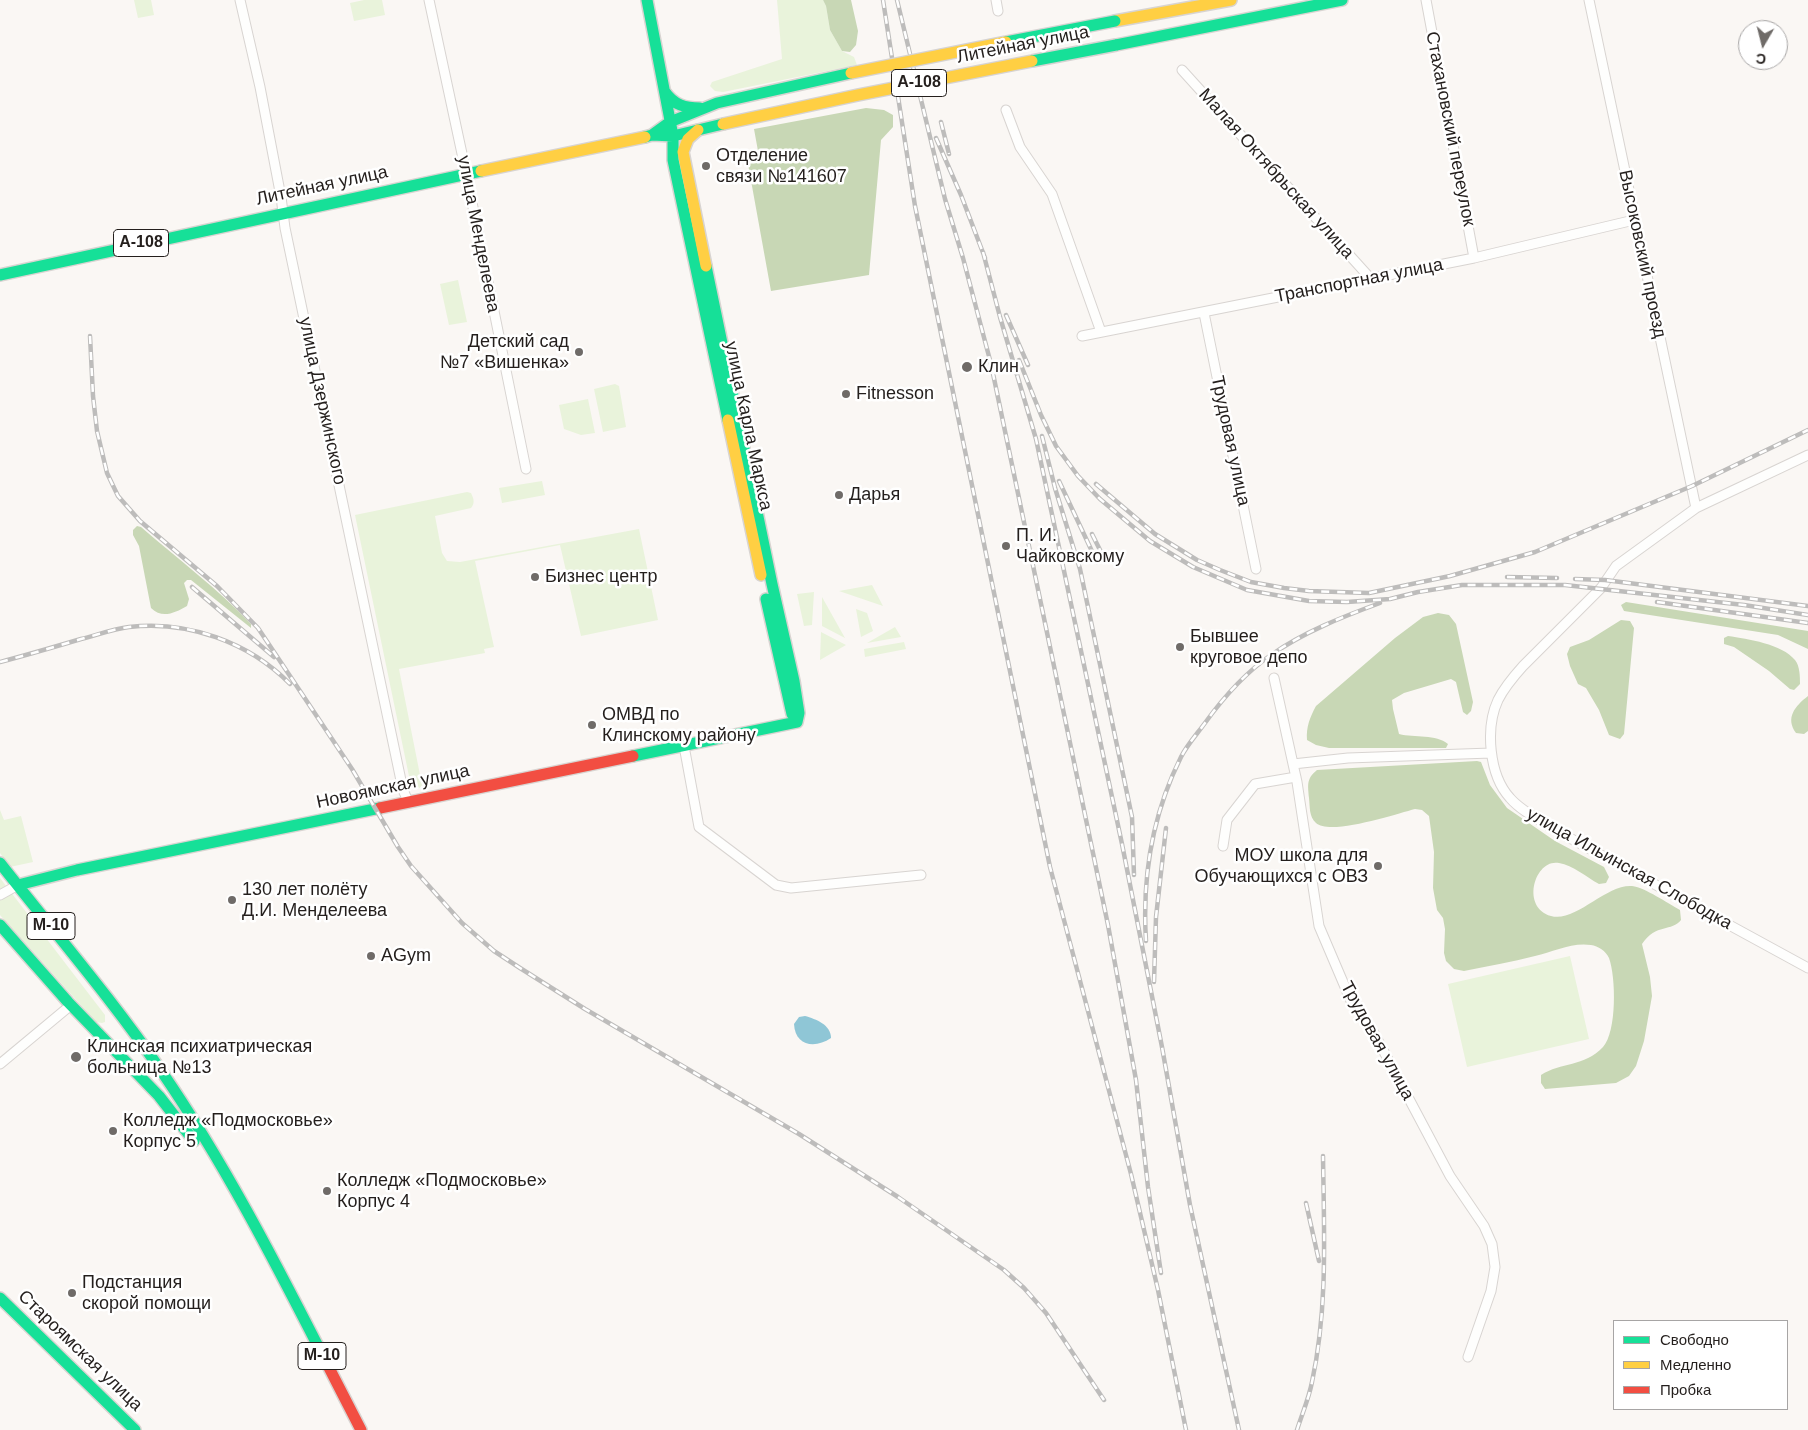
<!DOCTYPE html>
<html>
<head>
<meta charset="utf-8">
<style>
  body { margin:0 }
  #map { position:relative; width:1808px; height:1430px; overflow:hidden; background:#faf7f4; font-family:Arial,sans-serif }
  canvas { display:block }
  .legend { position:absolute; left:1613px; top:1320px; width:175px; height:90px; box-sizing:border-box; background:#fff; border:1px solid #a7a5a5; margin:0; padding:6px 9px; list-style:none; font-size:15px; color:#241f1d }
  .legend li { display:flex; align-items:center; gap:10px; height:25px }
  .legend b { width:25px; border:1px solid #a7a5a5 }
  .north { position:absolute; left:1738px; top:20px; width:50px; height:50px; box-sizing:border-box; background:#fff; border:1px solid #a7a5a5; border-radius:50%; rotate:188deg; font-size:14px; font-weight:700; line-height:20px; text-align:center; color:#241f1d }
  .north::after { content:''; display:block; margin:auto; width:18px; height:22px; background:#6f6b68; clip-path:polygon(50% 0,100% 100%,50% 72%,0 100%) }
</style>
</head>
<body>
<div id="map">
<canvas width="1808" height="1430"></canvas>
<ul class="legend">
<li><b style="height:6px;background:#16e098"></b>Свободно</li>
<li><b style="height:6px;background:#ffcf43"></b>Медленно</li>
<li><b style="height:6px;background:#f24e42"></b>Пробка</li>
</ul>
<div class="north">С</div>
</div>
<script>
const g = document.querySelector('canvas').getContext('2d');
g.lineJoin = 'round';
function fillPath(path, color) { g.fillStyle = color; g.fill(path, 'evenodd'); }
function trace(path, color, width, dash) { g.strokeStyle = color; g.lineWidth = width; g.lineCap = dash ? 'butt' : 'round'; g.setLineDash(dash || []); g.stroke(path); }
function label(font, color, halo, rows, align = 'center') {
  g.font = font + ' Arial,sans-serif'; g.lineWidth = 5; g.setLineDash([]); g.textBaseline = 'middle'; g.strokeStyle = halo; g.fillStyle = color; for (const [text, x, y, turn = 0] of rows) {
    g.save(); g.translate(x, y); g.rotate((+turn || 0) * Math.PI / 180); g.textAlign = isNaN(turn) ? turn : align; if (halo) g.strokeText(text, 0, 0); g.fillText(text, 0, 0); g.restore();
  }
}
const green = new Path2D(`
  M134 0H151L154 15 138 18Z
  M364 0H382L385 15 354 21 350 3Z
  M777 0H823L826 6 830 30 842 51 854 57 857 65 723 92 715 91 710 86 712 82 782 59Z
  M458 280 467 322 449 325 440 284Z
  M615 384 619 386 626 427 603 432 594 389Z
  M588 399 595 433 581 435 564 429 559 405Z
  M542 481 545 495 502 503 499 488Z
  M467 492 471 493C474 499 475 503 471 508L435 516 442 553 447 561 460 562 639 529 658 620 581 636 560 545 475 561 494 647 484 649 485 653 399 669 422 785 420 788 414 786 410 781 355 515Z
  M872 585 883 606 839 591Z
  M814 592 812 625 804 626 797 594Z
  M822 597 845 638 822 626Z
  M856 609 867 613 873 631 861 637Z
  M895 627 901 637 867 643Z
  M821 632 846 645 820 660Z
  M904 642 906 649 865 657 864 649Z
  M0 810 4 820 21 816 33 862 10 867 0 853Z
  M0 878 105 1015V1022L102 1023 96 1022 0 915Z
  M1570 956 1589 1039 1467 1067 1448 984Z`);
const forest = new Path2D(`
  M823 0H851L858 31 856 45 850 52 842 51 830 30 826 6Z
  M866 108 884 110 893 115V127L881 140 869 275 771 291 748 164 760 162 754 129Z
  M137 526 141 527C178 559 218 589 251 624V628L191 580H187L184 583 189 599 187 606C175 613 162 619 151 608L139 546 133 535V530Z
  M1626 602 1808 631V649L1778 635 1624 611 1621 605Z
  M1438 613 1449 615 1456 624 1473 702 1471 711 1467 715 1463 712 1456 682 1451 679 1404 693 1392 700 1393 709 1399 734C1415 738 1436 734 1448 744L1446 748H1329L1316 745 1307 740C1306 727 1310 717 1316 706L1395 638 1423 617Z
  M1621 620 1630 621 1634 628 1624 734 1620 739 1609 735 1599 710 1586 688 1578 684 1570 666 1567 654 1570 647 1589 640Z
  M1728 636C1748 639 1782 644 1795 660 1800 666 1800 677 1800 684L1794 690 1790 689 1769 671 1734 647 1724 644V638Z
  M1808 696V731L1804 734 1796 733C1785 718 1795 706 1808 696Z
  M1477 761 1481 762 1490 785 1507 808 1555 841 1604 867 1609 877 1606 883 1599 884C1586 877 1573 865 1559 863 1535 858 1520 907 1551 916 1575 923 1606 884 1632 886 1646 888 1667 903 1680 910L1681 920C1672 932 1656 923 1642 944L1650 977 1652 996 1644 1041 1636 1066 1629 1076 1616 1083 1545 1089 1541 1083V1075C1561 1062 1584 1067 1603 1047 1617 1032 1616 977 1609 958 1606 951 1598 946 1591 945 1572 942 1553 952 1535 956 1512 962 1487 966 1464 971L1454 969 1446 961 1444 953 1445 929 1443 918 1437 910 1433 888 1434 852 1429 816 1422 810 1415 809C1396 814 1330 836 1316 823 1309 817 1310 807 1309 798 1308 785 1306 779 1317 770Z`);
const water = new Path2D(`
  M805 1016C816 1019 831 1025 831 1038 815 1049 795 1046 794 1024L799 1017Z`);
const street = new Path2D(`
  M240 0 260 87 281 197 285 228 403 790 408 801
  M429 0 464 163 526 469
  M996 0 998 11
  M1426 0 1474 258
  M1589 0 1696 508
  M1182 70 1371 279
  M1006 110 1020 147 1052 194 1101 332
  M1204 313 1256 569
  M1082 336 1474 258 1634 220
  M1808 455 1696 508 1616 566 1601 588 1523 666C1514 676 1504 688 1498 700 1485 728 1489 775 1510 798 1522 812 1542 821 1557 831L1808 968
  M1274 678 1297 782 1319 926 1351 1001 1374 1033 1450 1176 1484 1226 1492 1244 1495 1267 1491 1291 1468 1357
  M684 746 699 827 776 885 791 888 921 875
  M1293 764 1348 758 1491 753
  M1223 846 1227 820 1255 784 1296 777
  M0 895 18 885
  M0 1064 71 1005`);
const fast = new Path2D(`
  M647 0 673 136V160L728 420
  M1116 45 1342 0
  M665 92C674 105 685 108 700 108
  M652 135 670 122 717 103 851 73
  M645 137 652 135 673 136 723 124
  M0 275 481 171
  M766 599 792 714
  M633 756 797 722 799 713 794 681 772 584 706 266
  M0 863C54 932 112 999 162 1072 223 1161 273 1258 322 1354
  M18 885 77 870 380 808
  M0 925 68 1002 159 1096 194 1141
  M0 1298 135 1430`);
const slow = new Path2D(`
  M1115 21 1231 0
  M698 130 688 139 683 152 706 266
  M481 171 645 137
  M728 420 761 575`);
const jam = new Path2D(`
  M380 808 633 756
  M322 1354 361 1430`);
const rail = new Path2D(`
  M883 0 915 206 1050 867 1131 1174 1158 1290 1186 1430
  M897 0 945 199 963 258 991 364 1108 925 1136 1080 1148 1187 1161 1273
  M941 122 949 154
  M936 138 961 195 985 258
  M983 252 1000 317 1036 439 1122 844 1162 1047 1190 1205 1239 1430
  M1006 315 1028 365
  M90 336 93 396 97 431 107 473 118 496 140 521 217 586 258 628 352 769 398 847 411 866 462 923 494 951 520 968 585 1009 799 1134 898 1197 1004 1270 1024 1288 1046 1313 1104 1400
  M1019 360 1041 415 1056 446 1078 476 1100 499 1150 541 1193 567 1247 590 1309 601 1347 602 1390 599 1418 592 1462 585H1565L1744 605 1808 615
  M1042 436 1055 488 1080 569 1132 817 1134 875
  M1059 481 1097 562
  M1096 484 1155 534 1197 560 1220 570 1251 582 1284 588 1309 591 1369 593 1450 576 1535 552 1692 486 1808 430
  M1092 534 1104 558
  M1507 577 1557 578
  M1575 579 1605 580 1808 606
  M192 587 274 657
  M1657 602 1808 623
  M0 662C27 655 54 647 81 639 97 635 113 629 129 627 187 620 249 642 290 684
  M1146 941C1142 877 1152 815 1181 757 1187 745 1197 734 1205 723 1223 698 1245 673 1271 655 1304 632 1342 617 1380 603
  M1154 982 1156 917 1166 828
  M1306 1203 1319 1261
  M1297 1430C1302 1414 1309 1398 1312 1382 1328 1308 1324 1232 1323 1156`);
const fastBridge = new Path2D(`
  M1006 42 1115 21
  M1032 61 1116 45`);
const slowBridge = new Path2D(`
  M851 73 1006 42
  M723 124 858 95 1032 61`);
const markers = [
  [706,166,5,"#6f6b68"],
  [579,352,5,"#6f6b68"],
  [967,367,6,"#6f6b68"],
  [846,394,5,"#6f6b68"],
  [839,495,5,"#6f6b68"],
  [1006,546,5,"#6f6b68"],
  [535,577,5,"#6f6b68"],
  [1180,647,5,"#6f6b68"],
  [592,725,5,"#6f6b68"],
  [1378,866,5,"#6f6b68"],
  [232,900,5,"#6f6b68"],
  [371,956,5,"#6f6b68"],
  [76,1057,6,"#6f6b68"],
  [113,1131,5,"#6f6b68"],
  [327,1191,5,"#6f6b68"],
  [72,1293,5,"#6f6b68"]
];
const shields = [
  [919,83,55],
  [141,243,55],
  [51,926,48],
  [322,1356,48]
];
const shieldNames = [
  ["А-108",919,83],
  ["А-108",141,243],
  ["М-10",51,926],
  ["М-10",322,1356]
];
const streetNames = [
  ["Литейная улица",1023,45,-11],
  ["Стахановский переулок",1450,129,79],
  ["Малая Октябрьская улица",1276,174,48],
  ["Литейная улица",322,186,-12],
  ["улица Менделеева",478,234,79],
  ["Высоковский проезд",1642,254,78],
  ["Транспортная улица",1359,281,-11],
  ["улица Дзержинского",322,401,78],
  ["улица Карла Маркса",748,426,78],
  ["Трудовая улица",1230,441,78],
  ["Новоямская улица",393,787,-12],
  ["улица Ильинская Слободка",1629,869,29],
  ["Трудовая улица",1377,1041,61],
  ["Староямская улица",80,1351,44]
];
const poiNames = [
  ["Отделение",716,156],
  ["связи №141607",716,177],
  ["Детский сад",569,342,"right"],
  ["№7 «Вишенка»",569,363,"right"],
  ["Клин",978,367],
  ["Fitnesson",856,394],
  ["Дарья",849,495],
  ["П. И.",1016,536],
  ["Чайковскому",1016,557],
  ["Бизнес центр",545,577],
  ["Бывшее",1190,637],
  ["круговое депо",1190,658],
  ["ОМВД по",602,715],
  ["Клинскому району",602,736],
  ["МОУ школа для",1368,856,"right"],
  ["Обучающихся с ОВЗ",1368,877,"right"],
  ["130 лет полёту",242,890],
  ["Д.И. Менделеева",242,911],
  ["AGym",381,956],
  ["Клинская психиатрическая",87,1047],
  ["больница №13",87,1068],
  ["Колледж «Подмосковье»",123,1121],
  ["Корпус 5",123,1142],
  ["Колледж «Подмосковье»",337,1181],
  ["Корпус 4",337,1202],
  ["Подстанция",82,1283],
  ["скорой помощи",82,1304]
];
fillPath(green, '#e9f3db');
fillPath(forest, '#c8d7b5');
fillPath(water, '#8fc6d6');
trace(street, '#d8d4d1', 11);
trace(fast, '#d8d4d1', 14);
trace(slow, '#d8d4d1', 14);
trace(jam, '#d8d4d1', 14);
trace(street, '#fefefd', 9);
trace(fast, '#16e098', 11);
trace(slow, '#ffcf43', 11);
trace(jam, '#f24e42', 11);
trace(rail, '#bdbcbb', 4.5);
trace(rail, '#fff', 2.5, [8]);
trace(fastBridge, '#d6d3d2', 14, []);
trace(slowBridge, '#d6d3d2', 14, []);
trace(fastBridge, '#16e098', 11);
trace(slowBridge, '#ffcf43', 11);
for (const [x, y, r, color] of markers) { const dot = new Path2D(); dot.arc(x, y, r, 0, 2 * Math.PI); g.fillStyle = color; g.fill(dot); trace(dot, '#fff', 2); }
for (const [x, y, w] of shields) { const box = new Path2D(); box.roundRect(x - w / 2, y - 13.5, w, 27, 4); g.fillStyle = '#fff'; g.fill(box); trace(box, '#241f1d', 1); }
label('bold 16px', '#241f1d', null, shieldNames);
label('18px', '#241f1d', '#fff', streetNames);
label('18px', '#241f1d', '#fff', poiNames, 'left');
</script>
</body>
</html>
